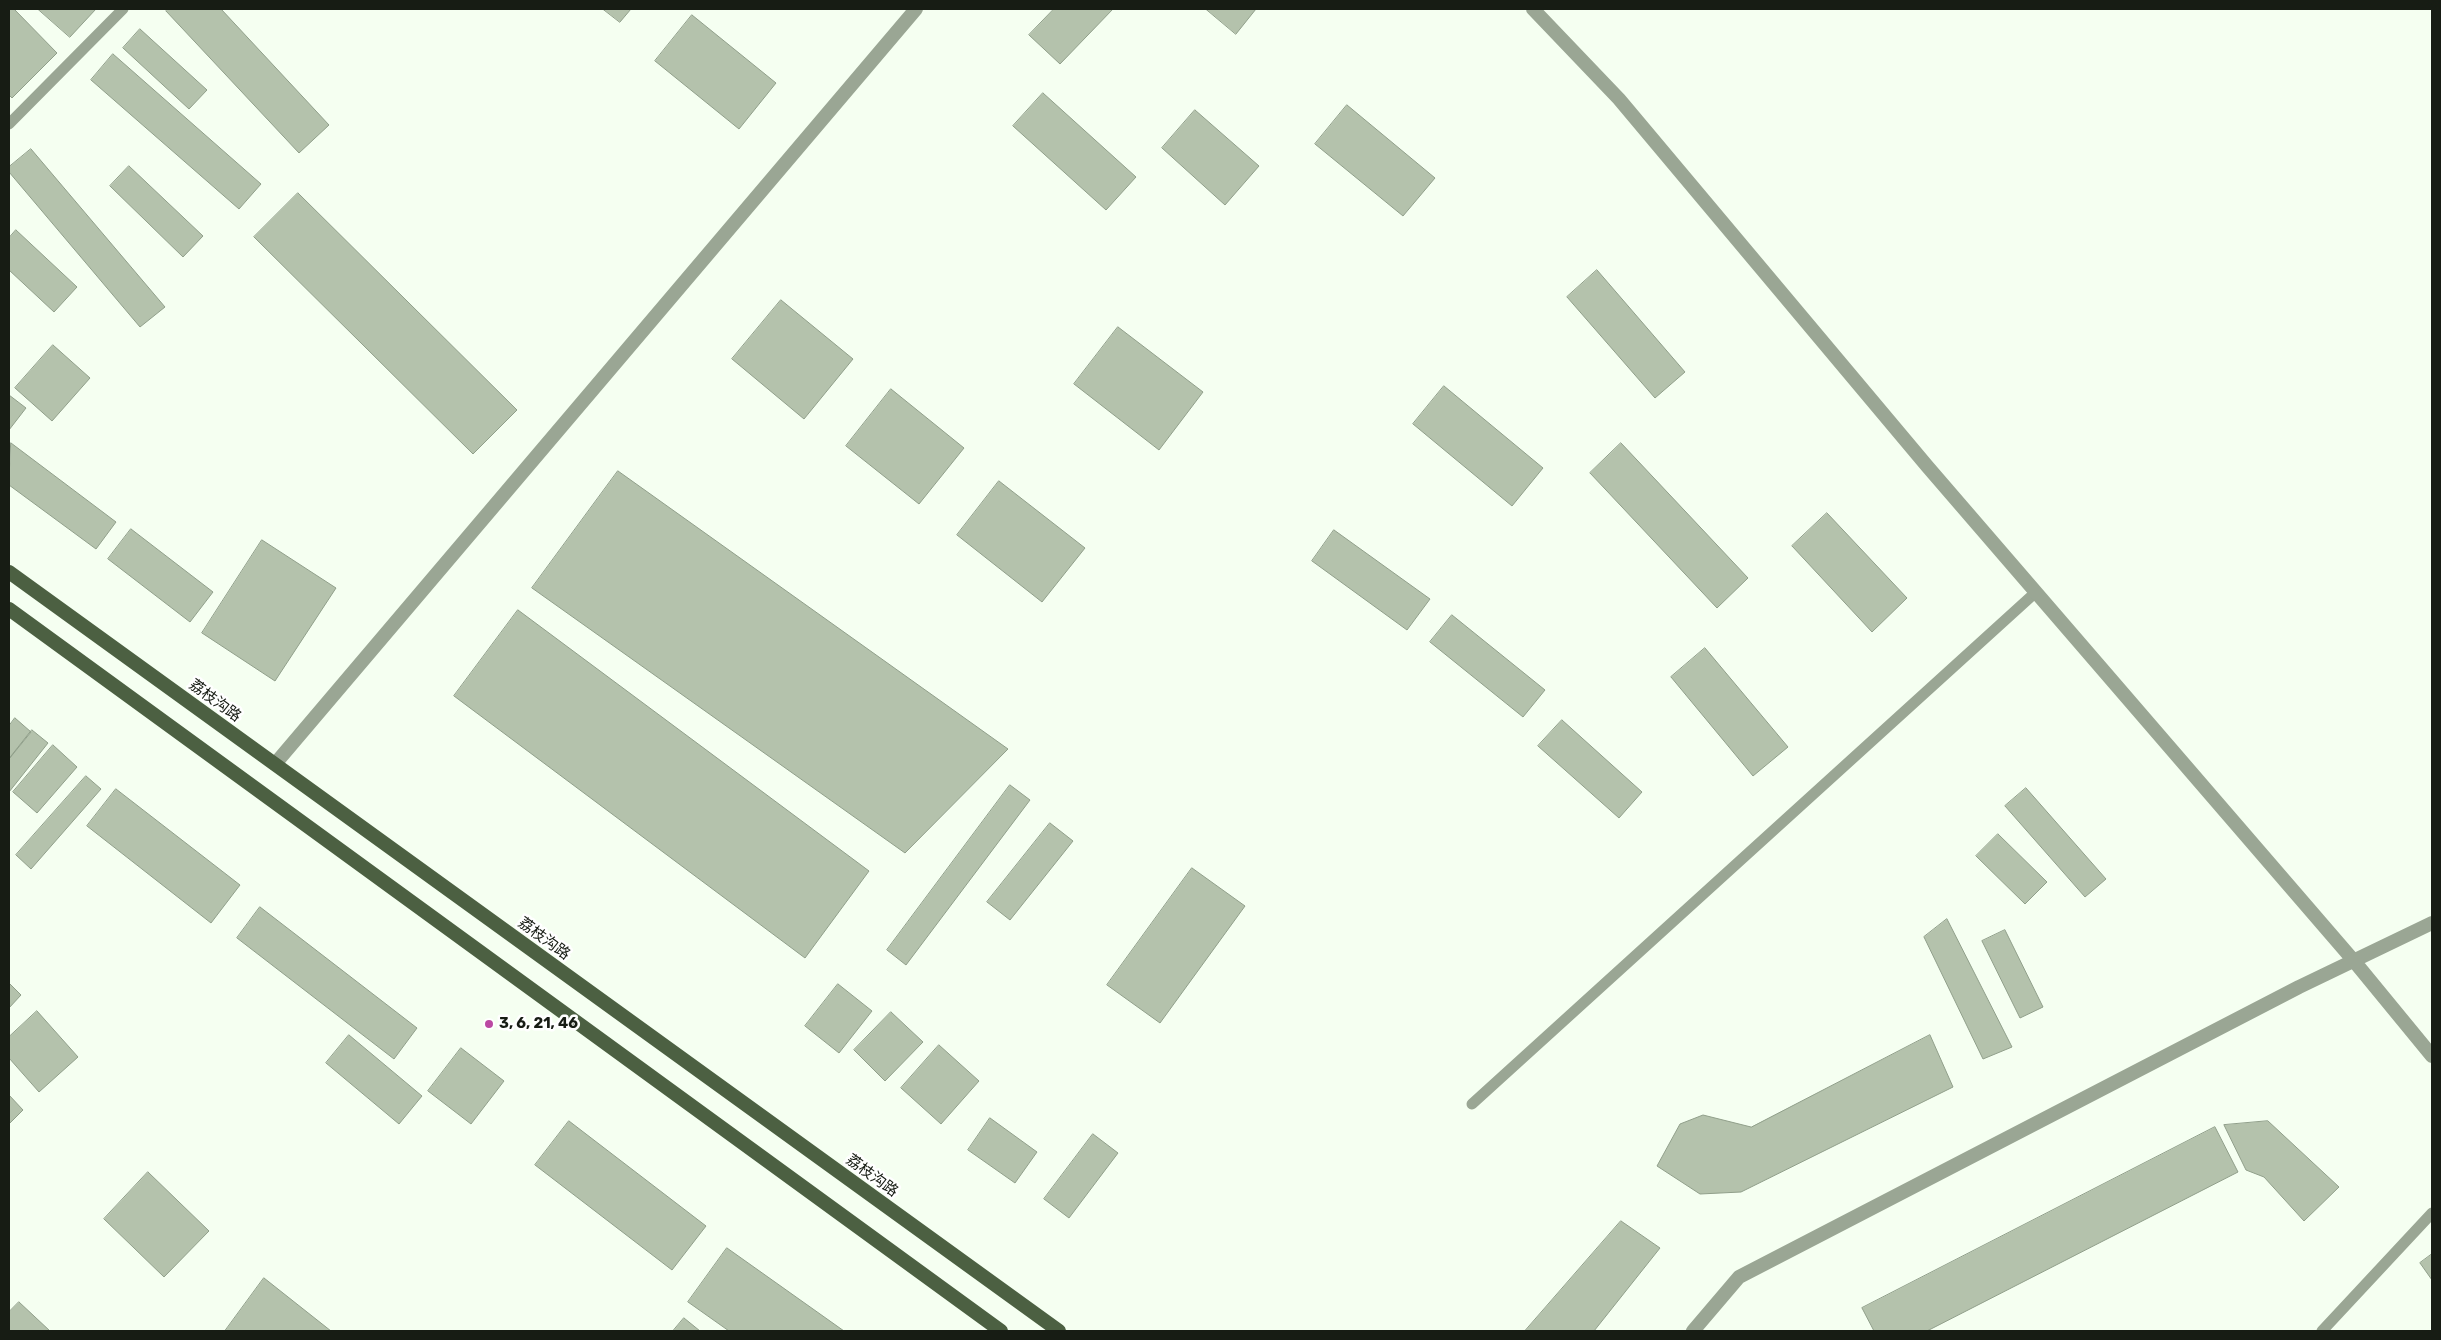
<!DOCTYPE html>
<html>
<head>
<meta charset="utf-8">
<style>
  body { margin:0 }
  #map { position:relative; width:2441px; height:1340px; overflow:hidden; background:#f5fff1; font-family:Rubik,sans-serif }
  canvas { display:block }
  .frame { position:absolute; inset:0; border:10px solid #171c14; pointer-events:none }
</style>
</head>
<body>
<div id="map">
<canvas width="2441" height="1340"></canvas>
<div class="frame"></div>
</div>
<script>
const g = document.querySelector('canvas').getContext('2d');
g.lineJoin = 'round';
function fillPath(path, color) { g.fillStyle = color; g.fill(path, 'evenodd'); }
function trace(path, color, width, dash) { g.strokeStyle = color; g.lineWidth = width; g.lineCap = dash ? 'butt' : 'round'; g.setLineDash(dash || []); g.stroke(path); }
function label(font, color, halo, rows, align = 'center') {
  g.font = font + ' Rubik,"Noto Sans SC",sans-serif'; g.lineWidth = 5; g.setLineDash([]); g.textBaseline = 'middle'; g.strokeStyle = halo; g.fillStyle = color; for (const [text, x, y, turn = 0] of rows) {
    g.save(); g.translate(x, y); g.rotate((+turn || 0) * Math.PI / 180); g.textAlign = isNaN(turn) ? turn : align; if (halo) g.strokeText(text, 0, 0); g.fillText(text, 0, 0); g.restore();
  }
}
const building = new Path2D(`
  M9 9H14L57 53 12 98 9 95Z
  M38 9H96L70 37Z
  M168 9H221L329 125 299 153 166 11Z
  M603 9H631L620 22Z
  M1054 9H1113L1060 64 1029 35Z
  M1206 9H1256L1236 34Z
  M692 15 776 83 739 129 655 61Z
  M140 29 207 90 189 109 123 48Z
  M113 54 261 184 239 209 91 80Z
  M1043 93 1136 177 1106 210 1013 126Z
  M1347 105 1435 178 1403 216 1315 144Z
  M1195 110 1259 166 1225 205 1162 148Z
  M31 149 165 307 140 327 9 172V167Z
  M129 166 203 236 183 257 110 186Z
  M298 193 517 410 473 454 254 237Z
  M16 230 77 287 54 312 9 270V238Z
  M1597 270 1685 372 1655 398 1567 297Z
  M781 300 853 359 804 419 732 359Z
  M1118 327 1203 392 1159 450 1074 384Z
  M53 345 90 378 52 421 15 388Z
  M1444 386 1543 468 1512 506 1413 424Z
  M891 389 964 448 919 504 846 446Z
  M9 395 26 408 9 430Z
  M11 443 116 522 96 549 9 485Z
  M1621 443 1748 578 1717 608 1590 473Z
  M618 471 1008 749 905 853 532 588Z
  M999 481 1085 548 1042 602 957 535Z
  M1827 513 1907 598 1872 632 1792 546Z
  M131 529 213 592 190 622 108 559Z
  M1334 530 1430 599 1407 630 1312 561Z
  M262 540 336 588 275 681 202 633Z
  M518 610 869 871 805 958 454 696Z
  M1452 615 1545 690 1523 717 1430 642Z
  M1705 648 1788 747 1753 776 1671 677Z
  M15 718 31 732 9 759V726Z
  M1562 720 1642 792 1619 818 1538 746Z
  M32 730 48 743 9 792V759Z
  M53 745 77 767 37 813 13 792Z
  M86 776 101 789 31 869 16 855Z
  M1010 785 1030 800 906 965 887 950Z
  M2026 788 2106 879 2085 897 2005 806Z
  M116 789 240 885 211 923 87 826Z
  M1050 823 1073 841 1010 920 987 902Z
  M1998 834 2047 882 2025 904 1976 856Z
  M1192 868 1245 906 1160 1023 1107 985Z
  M260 907 417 1028 394 1059 237 938Z
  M1947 919 2012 1047 1983 1059 1924 937Z
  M2005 930 2043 1007 2020 1018 1982 941Z
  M9 983 21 995 9 1008Z
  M838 984 872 1011 839 1053 805 1026Z
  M37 1011 78 1057 39 1092 9 1058V1037Z
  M891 1012 923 1042 885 1081 854 1050Z
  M349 1035 422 1096 399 1124 326 1063Z
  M1930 1035 1953 1087 1741 1192 1700 1194 1657 1166 1680 1124 1703 1115 1751 1127Z
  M939 1045 979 1081 941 1124 901 1088Z
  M461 1048 504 1081 471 1124 428 1091Z
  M9 1095 23 1110 9 1124Z
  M990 1118 1037 1152 1015 1183 968 1150Z
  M569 1121 706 1226 672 1270 535 1165Z
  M2268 1121 2339 1187 2304 1221 2264 1177 2246 1170 2224 1125Z
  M2215 1127 2238 1172 1927 1331H1874L1862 1308Z
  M1093 1134 1118 1153 1069 1218 1044 1199Z
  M148 1172 209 1231 164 1277 104 1219Z
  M1621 1221 1660 1248 1594 1331H1525Z
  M727 1248 844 1331H729L688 1302Z
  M2432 1254V1280L2420 1263Z
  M264 1278 331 1331H225Z
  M19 1302 50 1331H9V1312Z
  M684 1318 700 1331H673Z`);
const service = new Path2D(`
  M9 124 123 9
  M1472 1104 2036 592
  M2322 1331 2432 1213`);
const tertiary = new Path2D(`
  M1533 9 1619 99 1927 466 2354 961 2432 1056
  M275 764 916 9
  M1693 1331 1739 1277 2299 987 2432 923`);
const primary = new Path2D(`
  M9 572 1059 1331
  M9 609 1001 1331`);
const markers = [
  [489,1024,5,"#bb49a3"]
];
const streetNames = [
  ["荔枝沟路",215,701,36],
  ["荔枝沟路",544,939,36],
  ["荔枝沟路",872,1176,36]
];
const poiNames = [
  ["3, 6, 21, 46",499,1024]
];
fillPath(building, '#b4c2ac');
trace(building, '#909f8a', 1);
trace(service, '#9aa694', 11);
trace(tertiary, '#9aa694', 14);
trace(primary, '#4c6042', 14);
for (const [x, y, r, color] of markers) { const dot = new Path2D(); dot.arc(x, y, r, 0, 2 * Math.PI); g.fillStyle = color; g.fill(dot); trace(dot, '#fff', 2); }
label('15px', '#171c14', '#fff', streetNames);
label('bold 15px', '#171c14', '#fff', poiNames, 'left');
</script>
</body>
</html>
